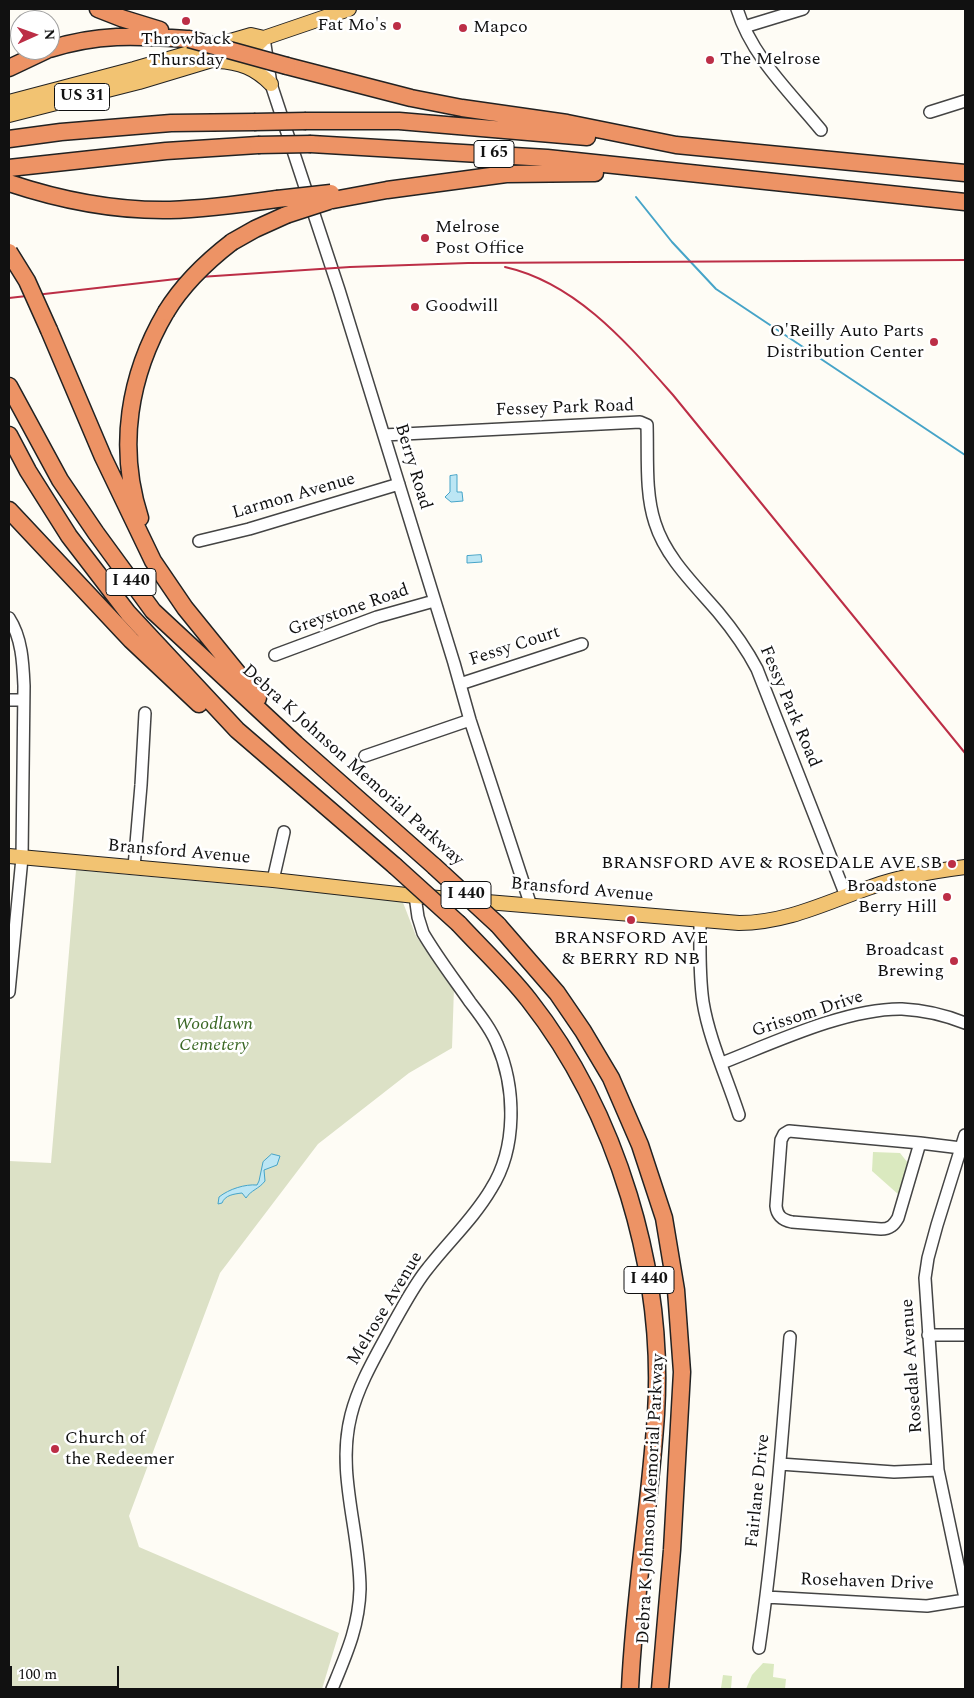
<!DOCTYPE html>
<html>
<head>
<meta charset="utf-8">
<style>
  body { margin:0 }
  #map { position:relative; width:974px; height:1698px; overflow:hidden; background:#fefcf5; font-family:Spectral,serif }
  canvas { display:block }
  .frame { position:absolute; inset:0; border:10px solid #111; pointer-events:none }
  .north { position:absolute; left:10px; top:10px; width:50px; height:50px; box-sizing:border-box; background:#fff; border:1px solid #a0a0a0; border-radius:50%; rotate:88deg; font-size:14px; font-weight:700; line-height:20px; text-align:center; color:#111 }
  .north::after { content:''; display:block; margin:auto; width:18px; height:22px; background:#bc2e46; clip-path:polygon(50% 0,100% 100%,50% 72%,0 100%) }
  .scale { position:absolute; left:10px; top:1666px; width:109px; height:22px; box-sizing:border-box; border:2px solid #111; border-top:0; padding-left:6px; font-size:15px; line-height:18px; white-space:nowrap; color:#111; -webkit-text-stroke:4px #fff; paint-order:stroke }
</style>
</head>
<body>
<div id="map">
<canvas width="974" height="1698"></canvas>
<div class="frame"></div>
<div class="north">N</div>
<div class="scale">100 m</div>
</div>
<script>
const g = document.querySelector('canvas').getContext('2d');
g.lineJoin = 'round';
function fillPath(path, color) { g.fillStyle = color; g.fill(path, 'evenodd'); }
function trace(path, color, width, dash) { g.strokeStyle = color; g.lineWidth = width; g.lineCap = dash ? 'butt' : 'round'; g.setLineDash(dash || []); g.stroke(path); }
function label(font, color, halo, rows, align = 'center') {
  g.font = font + ' Spectral,serif'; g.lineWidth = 5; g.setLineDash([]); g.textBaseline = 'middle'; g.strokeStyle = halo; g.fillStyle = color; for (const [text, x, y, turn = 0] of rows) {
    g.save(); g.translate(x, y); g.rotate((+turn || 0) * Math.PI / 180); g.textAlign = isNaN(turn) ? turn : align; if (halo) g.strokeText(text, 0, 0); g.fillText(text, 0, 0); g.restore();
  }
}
const green = new Path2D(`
  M873 1152 900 1153 908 1163 899 1195 872 1171Z
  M763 1663 774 1664 773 1677 786 1679 785 1689H746L752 1675Z
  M723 1675 732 1676 731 1689 721 1688Z`);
const cemetery = new Path2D(`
  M76 870 402 900 416 936 454 987 452 1048 409 1073 318 1144 220 1273 129 1516 139 1547 339 1633 322 1689H9V1161L51 1163Z`);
const water = new Path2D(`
  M457 475V492H462L463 501 451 502 445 497 450 492V476Z
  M481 555 482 562 467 563V556Z
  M272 1154 280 1156 277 1165 264 1170 265 1181C259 1189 251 1190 246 1198L242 1193C234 1194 225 1195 222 1203L218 1204 219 1197C229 1189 245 1184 257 1185L259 1181 263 1162Z`);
const stream = new Path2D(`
  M636 197 672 242 716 289 965 455`);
const minor = new Path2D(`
  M737 9C752 57 790 92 821 130
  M744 27 803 9
  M264 38 271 84 339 290 454 663 470 720 531 906
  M930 112 965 101
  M384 435 640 422 647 425C648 457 645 493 655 523 666 558 695 585 718 612 733 630 746 648 757 669L846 896
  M199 541 249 529 399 484
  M9 618C22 638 23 663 24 686L22 858 9 992
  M275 655 377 617 434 601
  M460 684 582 644
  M9 700H23
  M365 756 470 720
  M134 867 141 785 145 713
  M273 880 284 832
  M700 921C700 948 699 975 703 1002 709 1039 727 1078 739 1115
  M722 1063C773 1043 847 1008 902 1009 923 1010 945 1015 965 1023
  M789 1131 920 1143 898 1218C894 1225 890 1229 881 1229L792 1222C782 1220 777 1216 776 1206L781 1140 784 1134Z
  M965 1135 937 1225 928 1258 925 1278 938 1470 965 1598
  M920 1143 961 1148
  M928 1335H965
  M780 1464 894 1472 938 1470
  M766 1597 927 1606 965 1600
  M759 1648C774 1545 782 1441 790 1337
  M332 1689C346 1655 359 1627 360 1589 360 1531 336 1473 351 1415 359 1383 377 1354 393 1324 404 1305 414 1285 428 1268 449 1241 474 1218 491 1189 517 1148 516 1088 497 1044 491 1029 480 1015 470 1002 454 979 437 957 423 933L418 917 415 896`);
const major = new Path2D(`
  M217 61C240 62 255 68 271 84
  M9 102 134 69 251 35 264 38
  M9 115 139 82 255 47 264 38 349 9
  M9 856 273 880 415 896 739 923C787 923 827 902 871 887 901 876 934 871 965 867`);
const highway = new Path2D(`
  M98 9 121 18 160 30
  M50 49C100 33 138 36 189 39
  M287 66 411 98 462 108 567 123 676 145 965 173
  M9 68 47 50
  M306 121H399L587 137
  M9 139 61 132 171 123 254 122
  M311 144 547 158 965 202
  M9 168 166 151 258 145
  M9 183C60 200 116 211 170 210 206 209 242 204 277 199
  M333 200 387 190 506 174 595 173
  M232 242 255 229 286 215
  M49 330 103 457 153 561 185 608 258 698
  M9 386 60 480 96 533 153 611 296 744 434 866
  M9 435 28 471 69 536 128 613 237 730 395 866
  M9 510 131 640 199 704
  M140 518C117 447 129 375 166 312
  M459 924C482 949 508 973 529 1000 617 1112 665 1271 656 1414 650 1506 634 1597 630 1689
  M498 925 557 993 583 1031 611 1078 640 1145 664 1218 676 1290 682 1372 672 1550 660 1689`);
const rail = new Path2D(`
  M505 267C576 283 626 342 673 395L965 753
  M9 298 185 278 350 267 468 263 965 260`);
const highwayBridge = new Path2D(`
  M189 39 287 66
  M254 122 306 121
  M258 145 311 144
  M277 199 331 193
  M286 215 329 201
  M9 252 27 281 49 330
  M166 312C183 284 206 262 232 242
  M395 866 459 924
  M434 866 498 925`);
const markers = [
  [186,21,5,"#bc2e46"],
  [397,26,5,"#bc2e46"],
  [463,28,5,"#bc2e46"],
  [710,60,5,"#bc2e46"],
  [425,238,5,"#bc2e46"],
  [415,307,5,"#bc2e46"],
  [934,342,5,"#bc2e46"],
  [952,864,5,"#bc2e46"],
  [947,897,5,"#bc2e46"],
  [631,920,5,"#bc2e46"],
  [954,961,5,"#bc2e46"],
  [55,1449,5,"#bc2e46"]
];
const shields = [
  [82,97,55],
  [494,154,40],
  [131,582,50],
  [466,895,50],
  [649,1280,50]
];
const shieldNames = [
  ["US 31",82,97],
  ["I 65",494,154],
  ["I 440",131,582],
  ["I 440",466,895],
  ["I 440",649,1280]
];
const poiNames = [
  ["Fat Mo's",387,26],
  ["Mapco",473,28,"left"],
  ["Throwback",186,40,"center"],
  ["Thursday",186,61,"center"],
  ["The Melrose",720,60,"left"],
  ["Melrose",435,228,"left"],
  ["Post Office",435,249,"left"],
  ["Goodwill",425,307,"left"],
  ["O'Reilly Auto Parts",924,332],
  ["Distribution Center",924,353],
  ["BRANSFORD AVE & ROSEDALE AVE SB",942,864],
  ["Broadstone",937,887],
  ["Berry Hill",937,908],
  ["BRANSFORD AVE",631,939,"center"],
  ["& BERRY RD NB",631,960,"center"],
  ["Broadcast",944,951],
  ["Brewing",944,972],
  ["Church of",65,1439,"left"],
  ["the Redeemer",65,1460,"left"]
];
const streetNames = [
  ["Fessey Park Road",565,409,-2],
  ["Berry Road",412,467,73],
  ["Larmon Avenue",294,497,-16],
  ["Greystone Road",349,611,-19],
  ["Fessy Court",515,647,-18],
  ["Fessy Park Road",789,707,67],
  ["Debra K Johnson Memorial Parkway",352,766,42],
  ["Bransford Avenue",179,853,5],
  ["Bransford Avenue",582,891,5],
  ["Grissom Drive",808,1015,-18],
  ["Melrose Avenue",386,1309,-59],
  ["Rosedale Avenue",913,1366,-94],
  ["Fairlane Drive",759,1491,-84],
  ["Debra K Johnson Memorial Parkway",652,1499,-87],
  ["Rosehaven Drive",867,1583,2]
];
const parkNames = [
  ["Woodlawn",214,1025],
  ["Cemetery",214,1046]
];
fillPath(green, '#dae9bf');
fillPath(cemetery, '#dce1c6');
fillPath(water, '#bce6f4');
trace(water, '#46a4c8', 1);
trace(stream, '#46a4c8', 2);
trace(minor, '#444', 14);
trace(major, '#222', 16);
trace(highway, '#222', 19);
trace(minor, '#fff', 11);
trace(major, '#f2c372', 14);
trace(highway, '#ed9365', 16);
trace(rail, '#bc2e46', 2);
trace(highwayBridge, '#222', 19, []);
trace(highwayBridge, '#ed9365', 16);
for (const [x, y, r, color] of markers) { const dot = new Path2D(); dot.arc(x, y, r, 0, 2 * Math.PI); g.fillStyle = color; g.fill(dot); trace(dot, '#fff', 2); }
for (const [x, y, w] of shields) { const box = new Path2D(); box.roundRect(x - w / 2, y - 13.5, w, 27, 4); g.fillStyle = '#fff'; g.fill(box); trace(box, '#111', 1); }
label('bold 16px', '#111', null, shieldNames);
label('18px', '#111', '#fff', poiNames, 'right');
label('18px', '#111', '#fff', streetNames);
label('italic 18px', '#396723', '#fff', parkNames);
</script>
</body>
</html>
